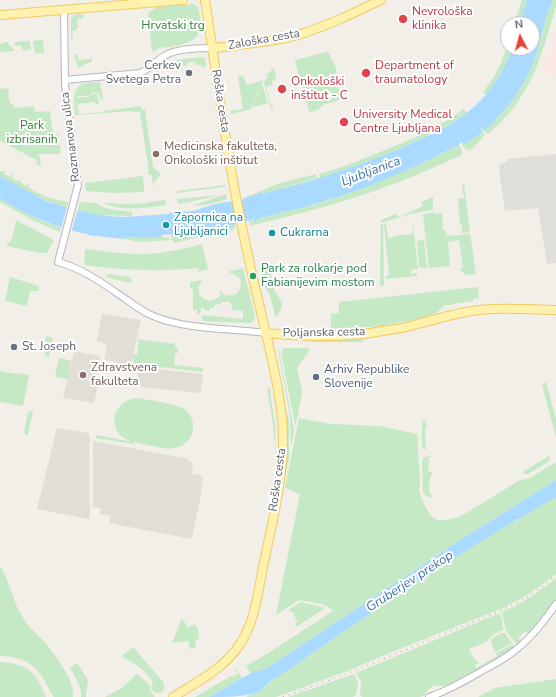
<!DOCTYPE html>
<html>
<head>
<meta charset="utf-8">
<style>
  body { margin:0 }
  #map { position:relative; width:556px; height:697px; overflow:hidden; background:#f1efe8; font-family:"Nunito Sans",sans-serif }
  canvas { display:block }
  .north { position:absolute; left:500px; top:16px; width:40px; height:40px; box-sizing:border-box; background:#fff; border:1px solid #bfc1c3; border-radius:50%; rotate:354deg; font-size:11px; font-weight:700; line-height:16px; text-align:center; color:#5f6368 }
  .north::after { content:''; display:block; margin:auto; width:14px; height:18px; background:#ea4335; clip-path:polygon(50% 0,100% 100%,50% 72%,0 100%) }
</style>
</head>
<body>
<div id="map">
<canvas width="556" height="697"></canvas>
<div class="north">N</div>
</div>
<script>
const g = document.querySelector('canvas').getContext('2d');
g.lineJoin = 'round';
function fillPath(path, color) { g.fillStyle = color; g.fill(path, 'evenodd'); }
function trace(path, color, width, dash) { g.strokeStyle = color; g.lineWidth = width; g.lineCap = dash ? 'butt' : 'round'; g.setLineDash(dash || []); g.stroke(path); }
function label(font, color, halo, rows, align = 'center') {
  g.font = font + ' "Nunito Sans",sans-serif'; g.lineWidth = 4; g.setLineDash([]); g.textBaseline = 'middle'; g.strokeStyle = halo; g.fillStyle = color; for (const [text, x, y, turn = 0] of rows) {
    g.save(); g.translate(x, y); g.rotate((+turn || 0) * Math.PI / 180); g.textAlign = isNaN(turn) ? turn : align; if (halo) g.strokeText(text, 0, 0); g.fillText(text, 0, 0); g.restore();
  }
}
const industrial = new Path2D(`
  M556 154V263L547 264 538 208 505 211 500 177 499 164 507 162V159Z`);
const education = new Path2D(`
  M102 314 141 320 131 365 104 360 107 344 97 341Z
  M74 351 100 356 95 383 98 384 94 403 63 398Z
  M135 367 203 374 201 391 198 393 142 387 141 386Z
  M57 428 88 433 90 436 89 451 90 518 88 519 37 509Z
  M93 441 189 459 188 461 193 463 192 474 202 475 203 480 201 490H202L192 538 191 539 109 523 110 516 100 514 101 508 93 507Z`);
const medical = new Path2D(`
  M556 30V77L544 70Z`);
const green = new Path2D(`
  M522 0H527L519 24H514Z
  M553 0H556V7C546 38 539 71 520 98 512 111 501 122 490 133L489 132 487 134 484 131C509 109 526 84 537 53 542 35 545 17 553 0Z
  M194 4 198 7C199 13 201 20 201 26 199 46 173 46 159 48L157 50 152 52 148 13 157 7Z
  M83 14V18L77 19 78 28 76 29V31H72L73 40 71 41V18L74 15Z
  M43 40 44 53H35L33 41Z
  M29 41 30 42 31 49 29 50C23 51 24 51 21 46L18 45 16 47 14 44 15 42Z
  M7 42 14 50 13 51 0 52V44Z
  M508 43V48H512C506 65 498 82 486 95L483 92C496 76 502 63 508 43Z
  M326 52 329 53 336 68 340 97 337 101 323 105 319 109 311 112 309 111 295 61 296 60Z
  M76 54H77L78 60 91 59V56H92V61L78 68 74 55Z
  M202 57 205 59 206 66H205V67H202V65H196L195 62H188L187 66 176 64V60Z
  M274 67 276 79 272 81 273 85 266 87 273 110 272 111 264 83 266 79 268 78 266 75 270 72Z
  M238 76H243L247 85 263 80 251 109 231 114 230 111 243 109Z
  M100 82 103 99H100C99 89 98 95 93 91L92 94 88 96H79L75 99 76 109H78L79 114 104 112V111L141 106 142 110 145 109 153 167 161 174 154 182 155 183 153 186 152 175H149L148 172H149L140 112H134L132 111 75 115C74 106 71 91 81 85 86 82 94 83 100 82Z
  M262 84 268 103 254 107 253 106Z
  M9 88 8 97 10 100V104H13L14 108 34 106 35 112 50 111 53 135 58 134 61 154H39L41 166 36 164 37 160 0 141V89Z
  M96 93H98L97 94 99 104 95 105V102L78 104V108H77L75 99 79 98 81 97H88Z
  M464 109 467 113C448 126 428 136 407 145 379 158 349 169 320 178L319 174C335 170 352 163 368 157 401 144 435 130 464 109Z
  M483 132 485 135 473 148 468 151 467 148 465 149 463 145Z
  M459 145 462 151V155L412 177 366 194 324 207 250 226 249 221C271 215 295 210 317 204 366 188 413 168 459 145Z
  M0 171 2 172 3 171 5 172 4 174 10 177 12 174 13 175 12 178 18 181 19 180H21L20 182 26 186 27 184 29 185 28 187C39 195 54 200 68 202L67 208C43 201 22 188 0 176Z
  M316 174 317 178 262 194 259 192V194L244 198 280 183Z
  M143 176 144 192 112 193 86 191 85 183Z
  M464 184 470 232 462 233V225H460L458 199 464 198 462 185Z
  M225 185V187L176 193 177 191Z
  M226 194 227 199 211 204 191 206Z
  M220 195 190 202 178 204 177 199Z
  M433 197V210L410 214 381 223V220L396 214 399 217 423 206 421 202Z
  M0 199C20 210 39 220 61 228L60 232 34 221 0 202Z
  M165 200 166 205C145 208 122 212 103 203L127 204 149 203 148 202Z
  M81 202 97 203 100 206 106 208 116 210 132 212V216L99 215 77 211 79 205Z
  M434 212V214L442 213 443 230 446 231 447 236 470 234 476 274 466 275 459 269 463 268 459 240 448 242 450 266 429 268 423 214Z
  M16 220 54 240 47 253H39L6 246 12 239Z
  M386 223 388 238H393V236L413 234 412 226H413L418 269 411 270V274L417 273V276L386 279V276L389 275 384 224Z
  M234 224 235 229 174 243 173 240 141 242 124 239V237L148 238 162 236 164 238 169 237V240L172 239 171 235 196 231 229 226Z
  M381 224H383L384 286H380Z
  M424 240 427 268H421L419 266 417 241Z
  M202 244 208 269 199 272 198 268C160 272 121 270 84 265L85 249C105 251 126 255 147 254 165 253 184 249 202 244Z
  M259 263 271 275 273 280 274 290 282 303V307L276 318 270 296 265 288Z
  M243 268 255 316C255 320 252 323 248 323L202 321V315L243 319V311L232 310V307L230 302H221V304L214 305V308H211L209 311C206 311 204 310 202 307L201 308 200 314H197V310H193V289L190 288V282L202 280C191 296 211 309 221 294L218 292 223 291 222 293C240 304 250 276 230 273L229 269 232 271Z
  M108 274 131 277 132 283 113 279 105 276Z
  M10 277 39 286 38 291H30L27 306 5 301Z
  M478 287 479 298 473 299V301L452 304V305H445L436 313 421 318 397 323 381 326 356 328H331V314L339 313V302Z
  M46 336 53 338 49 357 45 356Z
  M365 338H368V339L363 340 362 342H305L321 340Z
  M137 339 175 344V347L178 348V353H175L174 365 203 368V372L134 364 133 354 137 355 139 343Z
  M285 348H309L310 349 297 368 302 392 296 424H295L281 352 283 349Z
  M278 350H279L294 431 292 444H291L290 416Z
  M59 358 71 361 68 379 55 377Z
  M0 371 17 374 19 373 29 375 23 406 0 402Z
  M546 382 556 419V437L542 385Z
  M267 388H269L271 392H270L275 425 276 454 273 425Z
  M135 398C145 399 177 404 184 409 200 420 194 446 174 448 165 450 145 444 134 442V444L96 438 97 435 132 442C128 440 123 438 119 434 108 419 118 401 135 398Z
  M30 411H33L28 435H26L24 432 28 412Z
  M288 412 289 427V459L283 488H282C284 475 287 462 287 450 287 437 285 423 288 412Z
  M299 418 330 424 380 426 417 434 420 481 419 489 421 497 425 506 431 516 437 520H446L456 518 463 515 520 480 530 478 556 462V480L460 540 267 668 251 673 246 667 247 665 259 659 333 611C327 603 309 602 299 600L276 615 300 494 285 488Z
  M427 419 425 422 427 427 426 428 425 430 426 450 422 447V423L423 421Z
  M550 455V459L548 462 528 474H523V472Z
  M431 456 429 458 428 471 432 472V474C429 478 427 491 431 495 432 496 434 497 435 497 429 497 425 498 423 491L422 460 425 457Z
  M556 497V574L529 594 503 608 392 652 350 670 276 697H246L262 690 274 678 278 677 416 582 498 531Z
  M0 566C10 581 12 601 22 616 27 626 35 632 42 639 52 650 77 683 73 697H54C50 692 48 686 44 680 34 662 21 657 0 656Z
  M556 578V600L544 616 529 634 525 631 518 638 521 641 517 644 506 631 502 612C521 605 540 591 556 578Z
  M301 602 325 608 296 627 295 625 297 621 293 613 288 610Z
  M500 613 502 620 503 630C496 632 493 635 488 640 484 644 475 646 469 649L474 659 479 663 475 665 476 668 497 656 496 653 513 644 514 648 500 657 446 687C441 686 435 684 430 688 425 692 427 695 420 697H362L360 693 361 681 356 673Z
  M182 618 188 628 194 624 198 629 199 640H195L196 648 190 649 188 641 172 643Z
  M502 633H505L512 643 495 652 491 643 492 638Z
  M133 647 163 682C168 693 156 697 151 688L153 681 142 669 122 656Z
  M0 662C15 663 29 666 37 679 41 685 43 691 46 697H0Z
  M77 663 88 680 86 695V697H81C82 686 75 677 70 668Z
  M236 668 242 678 209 697H195L231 676 232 677 238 674 235 669Z
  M137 674 149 684 150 690 155 697H105L122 688Z
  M354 674 358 682V686L357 688 356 695 353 697H288Z
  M556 677V697H478L495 688 556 679Z`);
const water = new Path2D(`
  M527 0H553C545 17 542 35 537 53 526 84 509 109 484 131L482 128 481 130 483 132 463 145 462 142 459 144V145C423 163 387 180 349 193 319 204 288 211 257 219L255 223 254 222 255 219 229 226 196 231 171 235V234L163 235 162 236 148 238 124 237V239L88 235 87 234C53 227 30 216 0 199V176L46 201 78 211 107 216 124 217 169 214V213L193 211 215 204 244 199V198L258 194 259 192 262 194C285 187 309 182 332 174 359 165 386 155 412 143 437 132 462 120 481 100 495 86 506 67 512 48H532V24H519Z
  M556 480V497L498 531 416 582 278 677C270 678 266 688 259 692 244 697 225 697 209 697L251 673 267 668 460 540Z`);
const pier = new Path2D(`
  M67 206 78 209 71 232 61 229Z`);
const minor = new Path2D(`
  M64 10 65 84 68 111 78 185 58 262C84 269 105 285 127 300 135 306 142 311 151 315 183 330 231 328 266 333
  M65 80 140 73C150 69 156 60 166 55 176 49 200 48 212 48
  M429 697C448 691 464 681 482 671 494 664 507 658 518 648 533 636 545 620 556 604`);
const major = new Path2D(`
  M0 15 183 0
  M212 48C229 47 245 44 262 42 274 40 286 39 298 35 327 26 354 13 381 0
  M266 333C306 337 348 338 388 330 397 329 408 327 417 324 438 319 458 312 480 310 505 307 531 310 556 310
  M173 697C197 682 225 668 240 644 256 620 258 590 264 562 272 524 283 480 283 441 283 399 271 357 262 316 253 280 245 243 238 207 224 138 216 69 205 0`);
const rail = new Path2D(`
  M283 697 354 671 500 611 526 598 556 576`);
const markers = [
  [403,19,5,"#e0444e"],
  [189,73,4,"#6b7280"],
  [366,73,5,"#e0444e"],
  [282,89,5,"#e0444e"],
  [344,122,5,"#e0444e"],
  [156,154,4,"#8d6e63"],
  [166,225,4,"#0f9aa8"],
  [272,233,4,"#0f9aa8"],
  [253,276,4,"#2e9e5b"],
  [14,347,4,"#6b7280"],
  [83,375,4,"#8d6e63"],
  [316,377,4,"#5c6f8a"]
];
const healthNames = [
  ["Nevrološka",412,12],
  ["klinika",412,26],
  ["Department of",375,66],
  ["traumatology",375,80],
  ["Onkološki",291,82],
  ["inštitut - C",291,96],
  ["University Medical",353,115],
  ["Centre Ljubljana",353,129]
];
const parkNames = [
  ["Hrvatski trg",173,26],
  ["Park",32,126],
  ["izbrisanih",32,140]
];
const streetNames = [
  ["Zaloška cesta",264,40,-10],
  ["Roška cesta",220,101,81],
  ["Rozmanova ulica",71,137,-97],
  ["Poljanska cesta",324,333,-1],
  ["Roška cesta",278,480,-82]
];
const worshipNames = [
  ["Cerkev",181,66],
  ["Svetega Petra",181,80],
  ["St. Joseph",22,347,"left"]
];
const educationNames = [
  ["Medicinska fakulteta,",164,147],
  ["Onkološki inštitut",164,161],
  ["Zdravstvena",91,368],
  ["fakulteta",91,382]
];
const cultureNames = [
  ["Zapornica na",174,218],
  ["Ljubljanici",174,232],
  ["Cukrarna",280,233]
];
const leisureNames = [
  ["Park za rolkarje pod",261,269],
  ["Fabianijevim mostom",261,283]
];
const serviceNames = [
  ["Arhiv Republike",324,370],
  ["Slovenije",324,384]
];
const waterNames = [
  ["Ljubljanica",371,172,-21],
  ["Gruberjev prekop",410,582,-33]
];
fillPath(industrial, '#e0deda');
fillPath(education, '#e1ded6');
fillPath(medical, '#fce8e6');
fillPath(green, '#c5e8c5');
fillPath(water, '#aadaff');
fillPath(pier, '#f1efe8');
trace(minor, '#b5b8bc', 8);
trace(major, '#f2c960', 10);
trace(minor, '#fff', 6);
trace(major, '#fff2af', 8);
trace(rail, '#b6b7b8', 1.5, [1, 5]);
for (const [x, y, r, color] of markers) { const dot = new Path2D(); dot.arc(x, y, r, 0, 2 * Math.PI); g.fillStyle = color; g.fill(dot); trace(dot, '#fff', 1.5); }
label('12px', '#be3a42', '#fff', healthNames, 'left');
label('12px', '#348238', '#fff', parkNames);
label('12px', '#5f6368', '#fff', streetNames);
label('12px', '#5b616d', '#fff', worshipNames, 'right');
label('12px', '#785e54', '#fff', educationNames, 'left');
label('12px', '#0d838f', '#fff', cultureNames, 'left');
label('12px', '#27864d', '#fff', leisureNames, 'left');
label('12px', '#4e5e75', '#fff', serviceNames, 'left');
label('italic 13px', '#4174aa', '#fff', waterNames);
</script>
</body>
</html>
